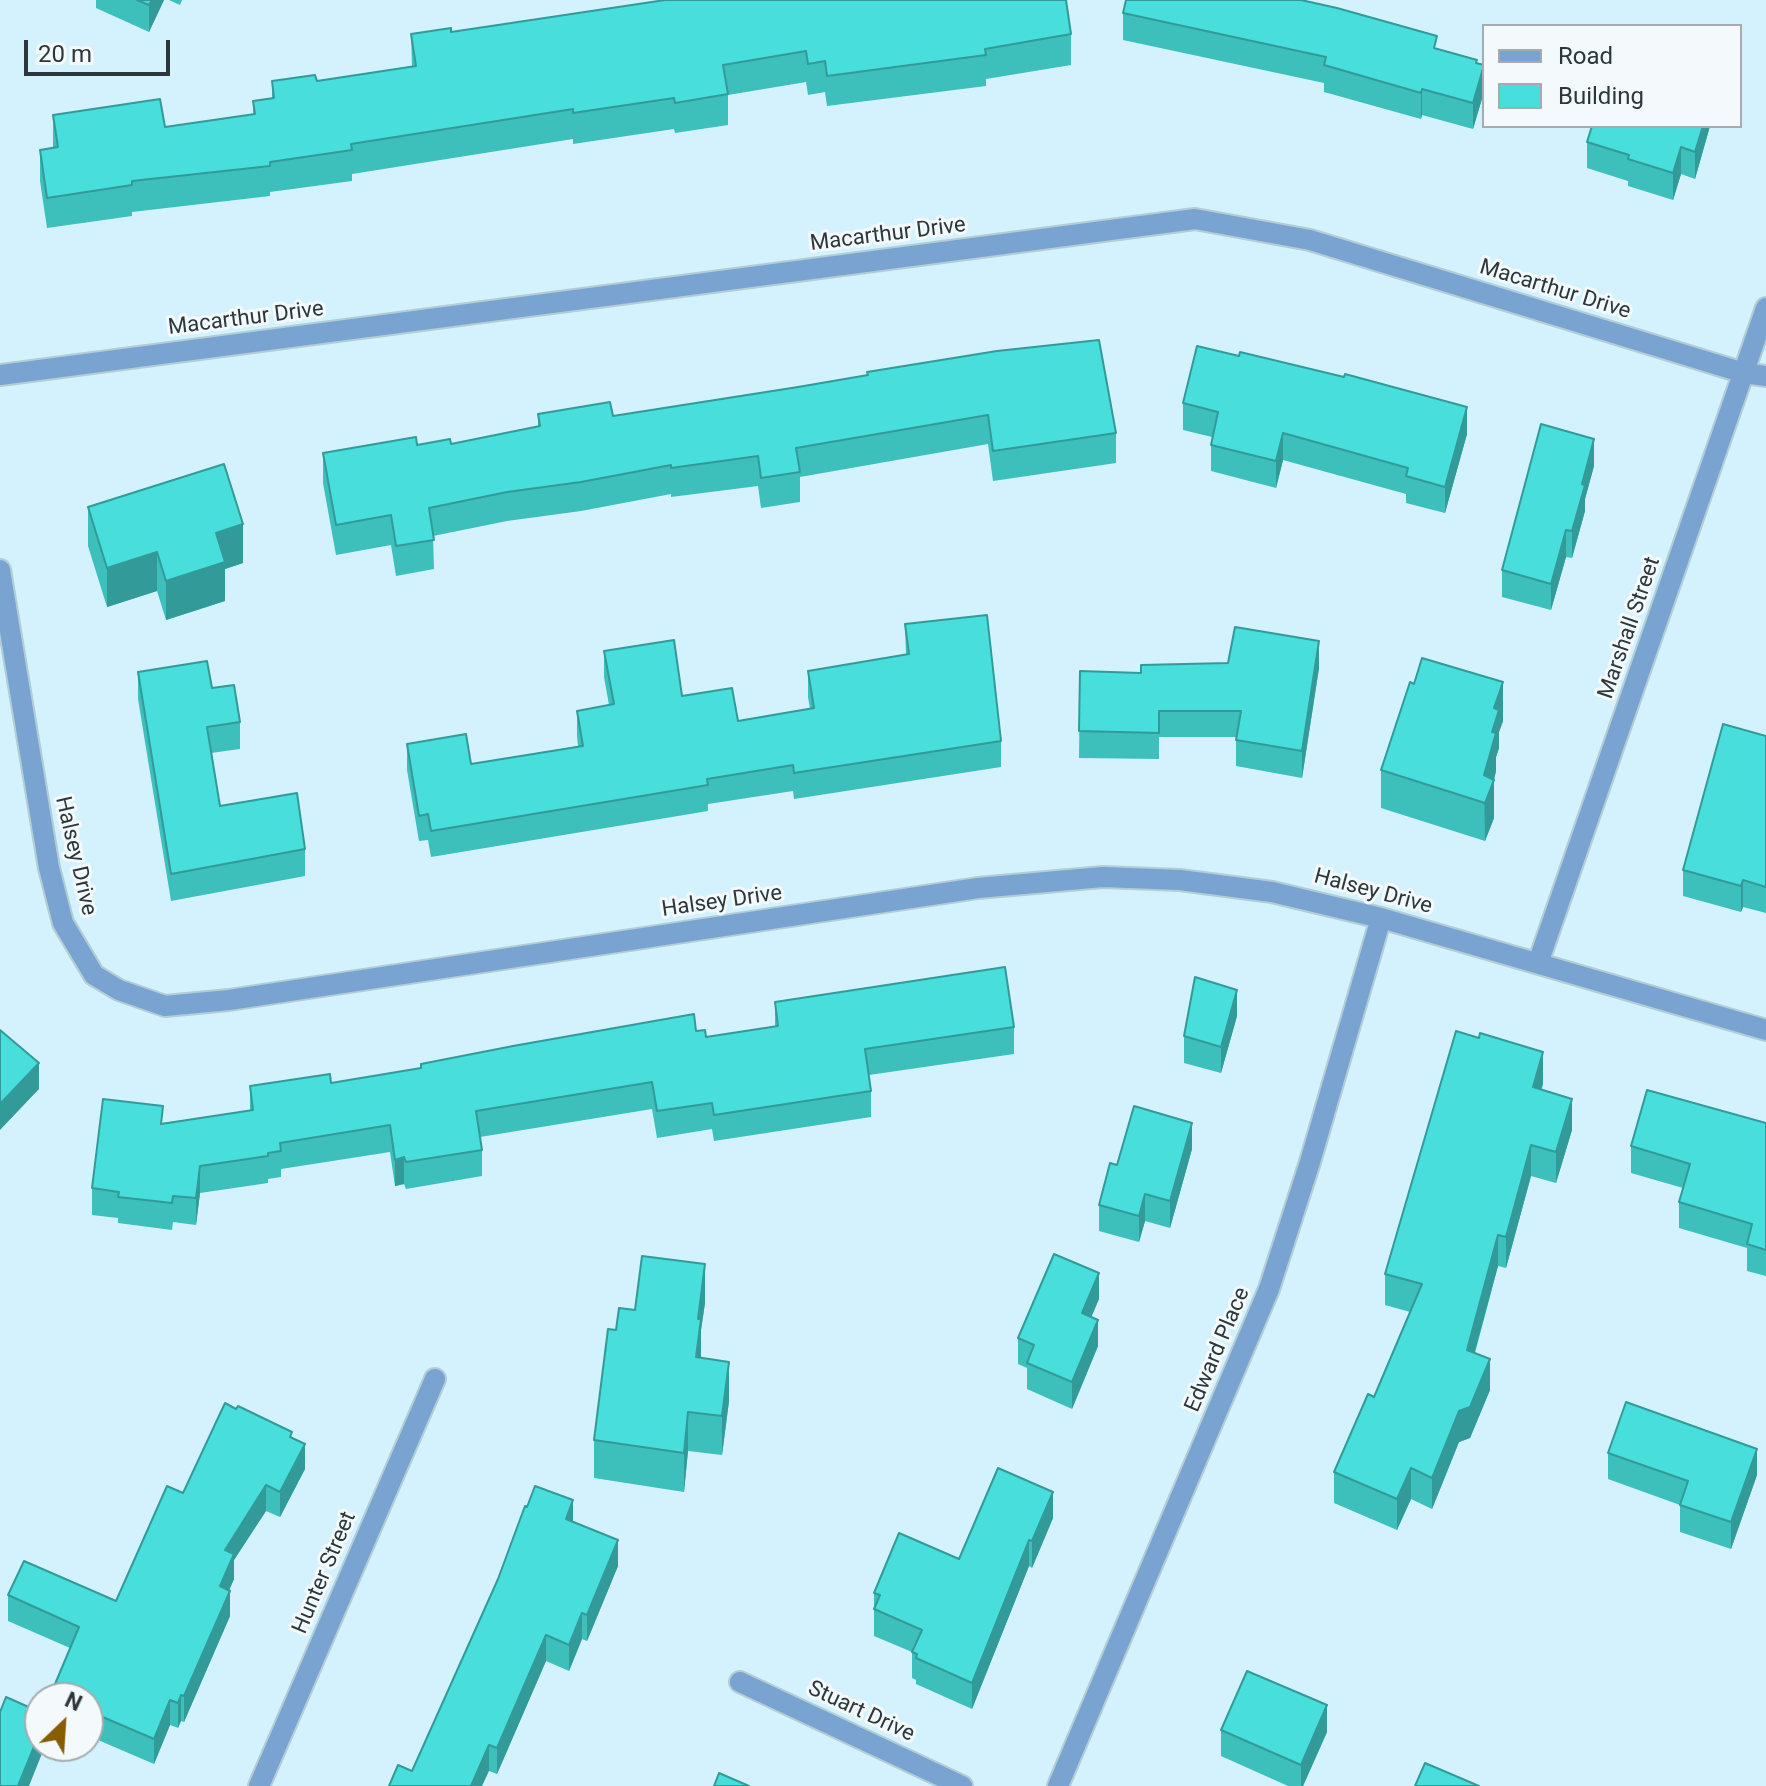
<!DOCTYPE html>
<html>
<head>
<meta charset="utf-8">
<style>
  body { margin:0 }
  #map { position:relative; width:1766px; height:1786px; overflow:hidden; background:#d4f2fd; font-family:Roboto,sans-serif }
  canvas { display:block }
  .legend { position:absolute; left:1482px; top:24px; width:260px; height:104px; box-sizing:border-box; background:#f4fafc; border:2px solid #a4acaf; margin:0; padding:10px 14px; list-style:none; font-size:24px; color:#2b373b }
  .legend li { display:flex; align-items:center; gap:16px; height:40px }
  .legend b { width:40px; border:2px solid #a4acaf }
  .north { position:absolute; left:24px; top:1682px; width:80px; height:80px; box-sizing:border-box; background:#f4fafc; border:2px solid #a4acaf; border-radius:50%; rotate:25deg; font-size:22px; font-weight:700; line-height:32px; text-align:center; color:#2b373b }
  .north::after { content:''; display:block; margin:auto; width:28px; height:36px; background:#885d00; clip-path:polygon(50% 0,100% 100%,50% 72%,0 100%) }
  .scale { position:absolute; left:24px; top:40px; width:146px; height:36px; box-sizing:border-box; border:4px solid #2b373b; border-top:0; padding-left:10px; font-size:24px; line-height:28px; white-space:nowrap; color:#2b373b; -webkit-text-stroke:6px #f4fafc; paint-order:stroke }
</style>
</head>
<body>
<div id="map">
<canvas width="1766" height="1786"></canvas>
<ul class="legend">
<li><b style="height:10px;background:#79a4d2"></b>Road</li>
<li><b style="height:22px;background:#47dedb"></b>Building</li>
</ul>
<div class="north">N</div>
<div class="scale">20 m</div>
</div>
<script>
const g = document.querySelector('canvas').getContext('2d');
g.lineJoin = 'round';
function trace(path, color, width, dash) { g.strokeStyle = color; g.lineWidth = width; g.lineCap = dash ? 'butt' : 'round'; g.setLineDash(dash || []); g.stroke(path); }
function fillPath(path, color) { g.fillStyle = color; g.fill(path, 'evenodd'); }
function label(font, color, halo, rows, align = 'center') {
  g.font = font + ' Roboto,sans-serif'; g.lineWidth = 6; g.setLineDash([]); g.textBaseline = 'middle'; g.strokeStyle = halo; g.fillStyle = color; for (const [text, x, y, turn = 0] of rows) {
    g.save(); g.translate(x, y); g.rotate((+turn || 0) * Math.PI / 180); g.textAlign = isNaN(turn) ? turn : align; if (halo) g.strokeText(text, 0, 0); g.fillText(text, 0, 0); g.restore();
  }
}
const minor = new Path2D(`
  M0 375 1195 219 1310 240 1744 373 1766 376
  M0 570 49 868 63 923 94 975 119 990 165 1006 229 1000 978 888 1103 877 1180 880 1272 892 1381 918 1766 1030
  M1538 963 1766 308
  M740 1682 962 1786
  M259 1786 435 1379
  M1058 1786 1269 1289 1310 1162 1381 918`);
const wall = new Path2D(`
  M96 0H164L149 32 96 8Z
  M169 0H182L180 5Z
  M1123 13 1437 49 1484 65V92L1473 129 1422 115 1421 119 1324 92V83L1123 40Z
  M451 32 1071 34V65L986 79V86L827 106 825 92 808 95 806 82 728 95V125L675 133 674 129 573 144V139L352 174V181L270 192V196L132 212V216L47 228 40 181V150L53 148V115L165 127 253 114V101L272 98V81H317L412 66 411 34Z
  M1710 126 1695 179 1681 174 1673 200 1628 186V181L1587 168V142Z
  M798 387 1116 433V463L993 481 988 444 800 477V502L761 508 758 486 671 497V494L581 511 507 521 433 536 434 569 396 576 391 545 336 555 323 483V453L417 445 451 444 538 427V414L613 416Z
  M1183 403 1467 434 1445 513 1406 503V494L1283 460 1276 488 1211 471V445L1212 437 1183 430Z
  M1594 466 1585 499V511L1572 558 1566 557 1551 610 1502 597V570Z
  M88 507 243 563 225 569V601L166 620 157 591 107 607 88 546Z
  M905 624 1001 741V767L794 799 793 791 708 804V811L431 857 428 840 419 841 407 770V744L471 764 578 746 577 736V711L609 705 604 677V651L682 696 738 721 810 709 808 697V671L906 654Z
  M1319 668 1302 778 1236 766V737H1159V759L1079 758 1080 671 1141 673Z
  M138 672 212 688 240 722V749L211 753 220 806 305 849V876L171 901 138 699Z
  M1503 721 1499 732V748L1496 757V771L1494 780V818L1485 841 1381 808V770Z
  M1766 736V913L1743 907 1741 912 1683 896V870Z
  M775 1002 1014 1027V1054L869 1075 871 1091V1117L714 1141 712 1129 657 1138 652 1109 480 1137 482 1150V1176L406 1189 404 1184 395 1186 390 1152 281 1169V1177L268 1179V1183L200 1193 196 1225 173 1222 172 1230 118 1223V1218L92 1215V1188L163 1123 250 1111V1086L331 1083 696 1031 706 1037 775 1026Z
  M1237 1016 1221 1073 1184 1063V1036Z
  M1543 1083 1542 1089 1572 1130 1556 1183 1531 1176 1506 1268 1498 1266 1475 1353 1490 1390 1470 1438 1459 1442 1432 1509 1411 1499 1397 1530 1334 1503V1472L1374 1397 1410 1312 1385 1305V1274Z
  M1766 1123V1276L1747 1271V1248L1679 1228V1202L1683 1188 1631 1173V1146Z
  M1192 1149 1170 1228 1145 1221 1139 1242 1099 1231V1205L1117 1165Z
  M1099 1299 1091 1317 1098 1346 1072 1409 1027 1389V1368L1018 1364V1338Z
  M705 1303 701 1330V1358L729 1401 722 1455 688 1451 684 1492 594 1478V1440L616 1330 635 1310Z
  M292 1438 305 1469 280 1517 266 1511 234 1560V1579L229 1590 230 1616 184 1722 181 1721 178 1728 170 1725 154 1764 98 1740 97 1743 88 1739V1698H50L70 1648 8 1621V1595L116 1601 183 1493Z
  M1608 1453 1757 1475 1731 1549 1680 1532V1505L1608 1479Z
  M1053 1518 1032 1568 1029 1566 972 1709 916 1684V1680L912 1678V1652L874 1636V1593Z
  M573 1522 618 1566 587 1641 582 1639 569 1671 546 1661 497 1774 489 1771H412Z
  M1221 1730 1327 1732 1303 1786H1288L1221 1756Z`);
const shadedWall = new Path2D(`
  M152 0H164L149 32V5Z
  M1484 65V92L1473 129V103Z
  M1422 89V115L1421 119V93Z
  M1703 126H1710L1695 179V152Z
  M1681 147V174L1673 200V173Z
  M1467 407V434L1445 513V487Z
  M1283 433V460L1276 488V461Z
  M1594 439V466L1585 499V511L1572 558V531L1582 484Z
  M243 524V563L225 569V601L166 620V581L216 533Z
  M1566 530V557L1551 610V584Z
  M157 552V591L107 607V568Z
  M1319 641V668L1302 778V751Z
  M1503 682V721L1499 732V748L1496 757V771L1493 784 1494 780V818L1485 841 1484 775 1492 732 1494 708Z
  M1743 880V907L1741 912V886Z
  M1237 990V1016L1221 1073V1047Z
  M1543 1052V1083L1533 1118V1087Z
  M39 1063V1089L0 1130V1104Z
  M1572 1099V1130L1556 1183V1152Z
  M1192 1123V1149L1170 1228V1201Z
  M1531 1145V1176L1506 1268V1237Z
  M404 1157V1184L395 1186V1160Z
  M200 1166V1193L196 1225V1198Z
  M1145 1194V1221L1139 1242V1216Z
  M1498 1235V1266L1467 1380V1350Z
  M705 1264V1303L701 1330V1358L696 1396 698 1319Z
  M1099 1273V1299L1082 1339V1313Z
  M1098 1320V1346L1072 1409V1382Z
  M1490 1359V1390L1470 1438 1459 1442 1432 1509V1478L1459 1411Z
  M729 1362V1401L722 1455V1416Z
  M688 1412V1451L684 1492V1453Z
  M305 1444V1469L280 1517V1492Z
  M1757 1449V1475L1731 1549V1522Z
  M1411 1468V1499L1397 1530V1499Z
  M266 1485V1511L234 1560V1579L220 1611V1586L225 1550Z
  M1053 1492V1518L1032 1568V1541Z
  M573 1500V1527L566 1519Z
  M618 1540V1566L587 1641V1615Z
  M1029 1540V1566L972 1709V1683Z
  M230 1591V1616L184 1722V1696Z
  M582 1613V1639L569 1671V1645Z
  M546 1635V1661L497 1774V1748Z
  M181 1695V1721L178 1728V1703Z
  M170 1700V1725L154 1764V1739Z
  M1327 1705V1732L1303 1786H1301V1765Z
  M98 1715V1740L97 1743V1718Z
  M40 1732V1746H45L29 1786H18Z
  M489 1745V1771L482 1786H471Z`);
const building = new Path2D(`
  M137 0H152L149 5Z
  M665 0H1066L1071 34 985 49 986 55 827 76 825 61 808 64 806 51 723 65 728 94 675 103 674 98 573 113V109L351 144 352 150 270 162V166L132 181V185L47 198 40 150 58 147 53 115 160 99 165 127 255 114 253 101 274 98 272 81 315 75 317 81 416 66 411 34 451 28V32Z
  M1126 0H1301L1337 8 1437 36 1434 48 1477 60 1476 63 1484 65 1473 103 1422 89 1421 93 1324 65 1326 57 1123 13Z
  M1592 126H1703L1695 152 1681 147 1673 173 1628 159 1629 155 1587 142Z
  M1099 340 1116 433 993 451 988 415 796 448 800 472 761 478 758 456 671 468V465L581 482 507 492 429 508 434 540 396 546 391 515 336 525 323 453 416 437 417 445 450 439 451 444 540 426 538 414 610 402 613 416 798 387 868 375 867 372 997 351Z
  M1197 346 1239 356 1240 352 1344 377 1345 374 1467 407 1445 487 1406 476 1408 468 1283 433 1276 461 1211 445 1218 412 1183 403Z
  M1541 424 1594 439 1582 484 1585 485 1572 531 1566 530 1551 584 1502 570Z
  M224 464 243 524 216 533 225 562 166 581 157 552 107 568 88 507Z
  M987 615 1001 741 794 773 793 765 707 779 708 785 431 831 428 814 419 816 407 744 466 734 471 764 583 746 577 711 614 704 604 651 674 640 682 696 732 688 738 721 814 708 808 671 909 654 905 624Z
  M1235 627 1319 641 1302 751 1236 740 1241 711H1159V733L1079 731 1080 671 1141 673V665L1228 663Z
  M1422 658 1503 682 1494 708 1499 710 1492 732 1496 733 1484 775 1494 780 1485 803 1381 770 1410 682 1414 684Z
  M207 661 212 688 234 685 240 722 207 727 220 806 297 793 305 849 171 874 138 672Z
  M1723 724 1766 736V887L1743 880 1741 886 1683 870Z
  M1005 967 1014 1027 865 1049 871 1091 714 1115 712 1103 657 1111 652 1082 476 1111 482 1150 406 1162 404 1157 395 1160 390 1125 280 1143 281 1151 268 1153V1156L200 1166 196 1198 173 1196 172 1203 118 1197 119 1192 92 1188 103 1099 163 1106 161 1124 253 1110 250 1086 330 1074 331 1083 421 1068V1064L513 1046 694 1014 696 1031 705 1030 706 1037 778 1026 775 1002Z
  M1195 977 1237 990 1221 1047 1184 1036Z
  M0 1030 39 1063 0 1104Z
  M1456 1031 1479 1038 1480 1033 1543 1052 1533 1087 1572 1099 1556 1152 1531 1145 1506 1237 1498 1235 1467 1350 1490 1359 1470 1407 1459 1411 1432 1478 1411 1468 1397 1499 1334 1472 1368 1394 1374 1397 1422 1284 1385 1274Z
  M1647 1090 1766 1123V1250L1747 1244 1752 1224 1679 1202 1690 1164 1631 1146Z
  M1134 1106 1192 1123 1170 1201 1145 1194 1139 1216 1099 1205 1110 1163 1117 1165Z
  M1054 1254 1099 1273 1082 1313 1098 1320 1072 1382 1027 1363 1034 1345 1018 1338Z
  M642 1256 705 1264 698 1319H701L696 1357 729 1362 722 1416 688 1412 684 1453 594 1440 608 1329 616 1330 619 1308 635 1310Z
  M1626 1402 1757 1449 1731 1522 1680 1505 1688 1481 1608 1453Z
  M225 1403 236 1409 238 1406 292 1432 290 1437 305 1444 280 1492 266 1485 225 1550 234 1554 220 1586 230 1591 184 1696 181 1695 178 1703 170 1700 154 1739 98 1715 97 1718 88 1714V1698H55L50 1696 79 1627 8 1595 24 1561 116 1601 167 1486 183 1493Z
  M998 1468 1053 1492 1032 1541 1029 1540 972 1683 916 1658 917 1654 912 1652 922 1630 874 1609 880 1595 874 1593 899 1533 959 1559Z
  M535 1486 573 1500 566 1519 618 1540 587 1615 582 1613 569 1645 546 1635 497 1748 489 1745 471 1786H389L398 1765 412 1771 498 1579 525 1506 527 1507Z
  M1247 1671 1327 1705 1301 1765 1221 1730Z
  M6 1697 40 1712V1732L18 1786H0V1712Z
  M1425 1763 1479 1786H1415Z
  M719 1773 749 1786H714Z`);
const streetNames = [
  ["Macarthur Drive",888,235,-7],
  ["Macarthur Drive",1555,290,17],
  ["Macarthur Drive",246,319,-7],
  ["Marshall Street",1630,628,-71],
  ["Halsey Drive",75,856,77],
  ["Halsey Drive",1373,892,15],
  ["Halsey Drive",722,902,-8],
  ["Edward Place",1218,1350,-67],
  ["Hunter Street",325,1573,-67],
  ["Stuart Drive",861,1712,25]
];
trace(minor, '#b2cdd6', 24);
trace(minor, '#79a4d2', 20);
fillPath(wall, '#3dbfbc');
fillPath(shadedWall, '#329b99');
fillPath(building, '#47dedb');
trace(building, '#329b99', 2);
label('22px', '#2b373b', '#f4fafc', streetNames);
</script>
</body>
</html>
